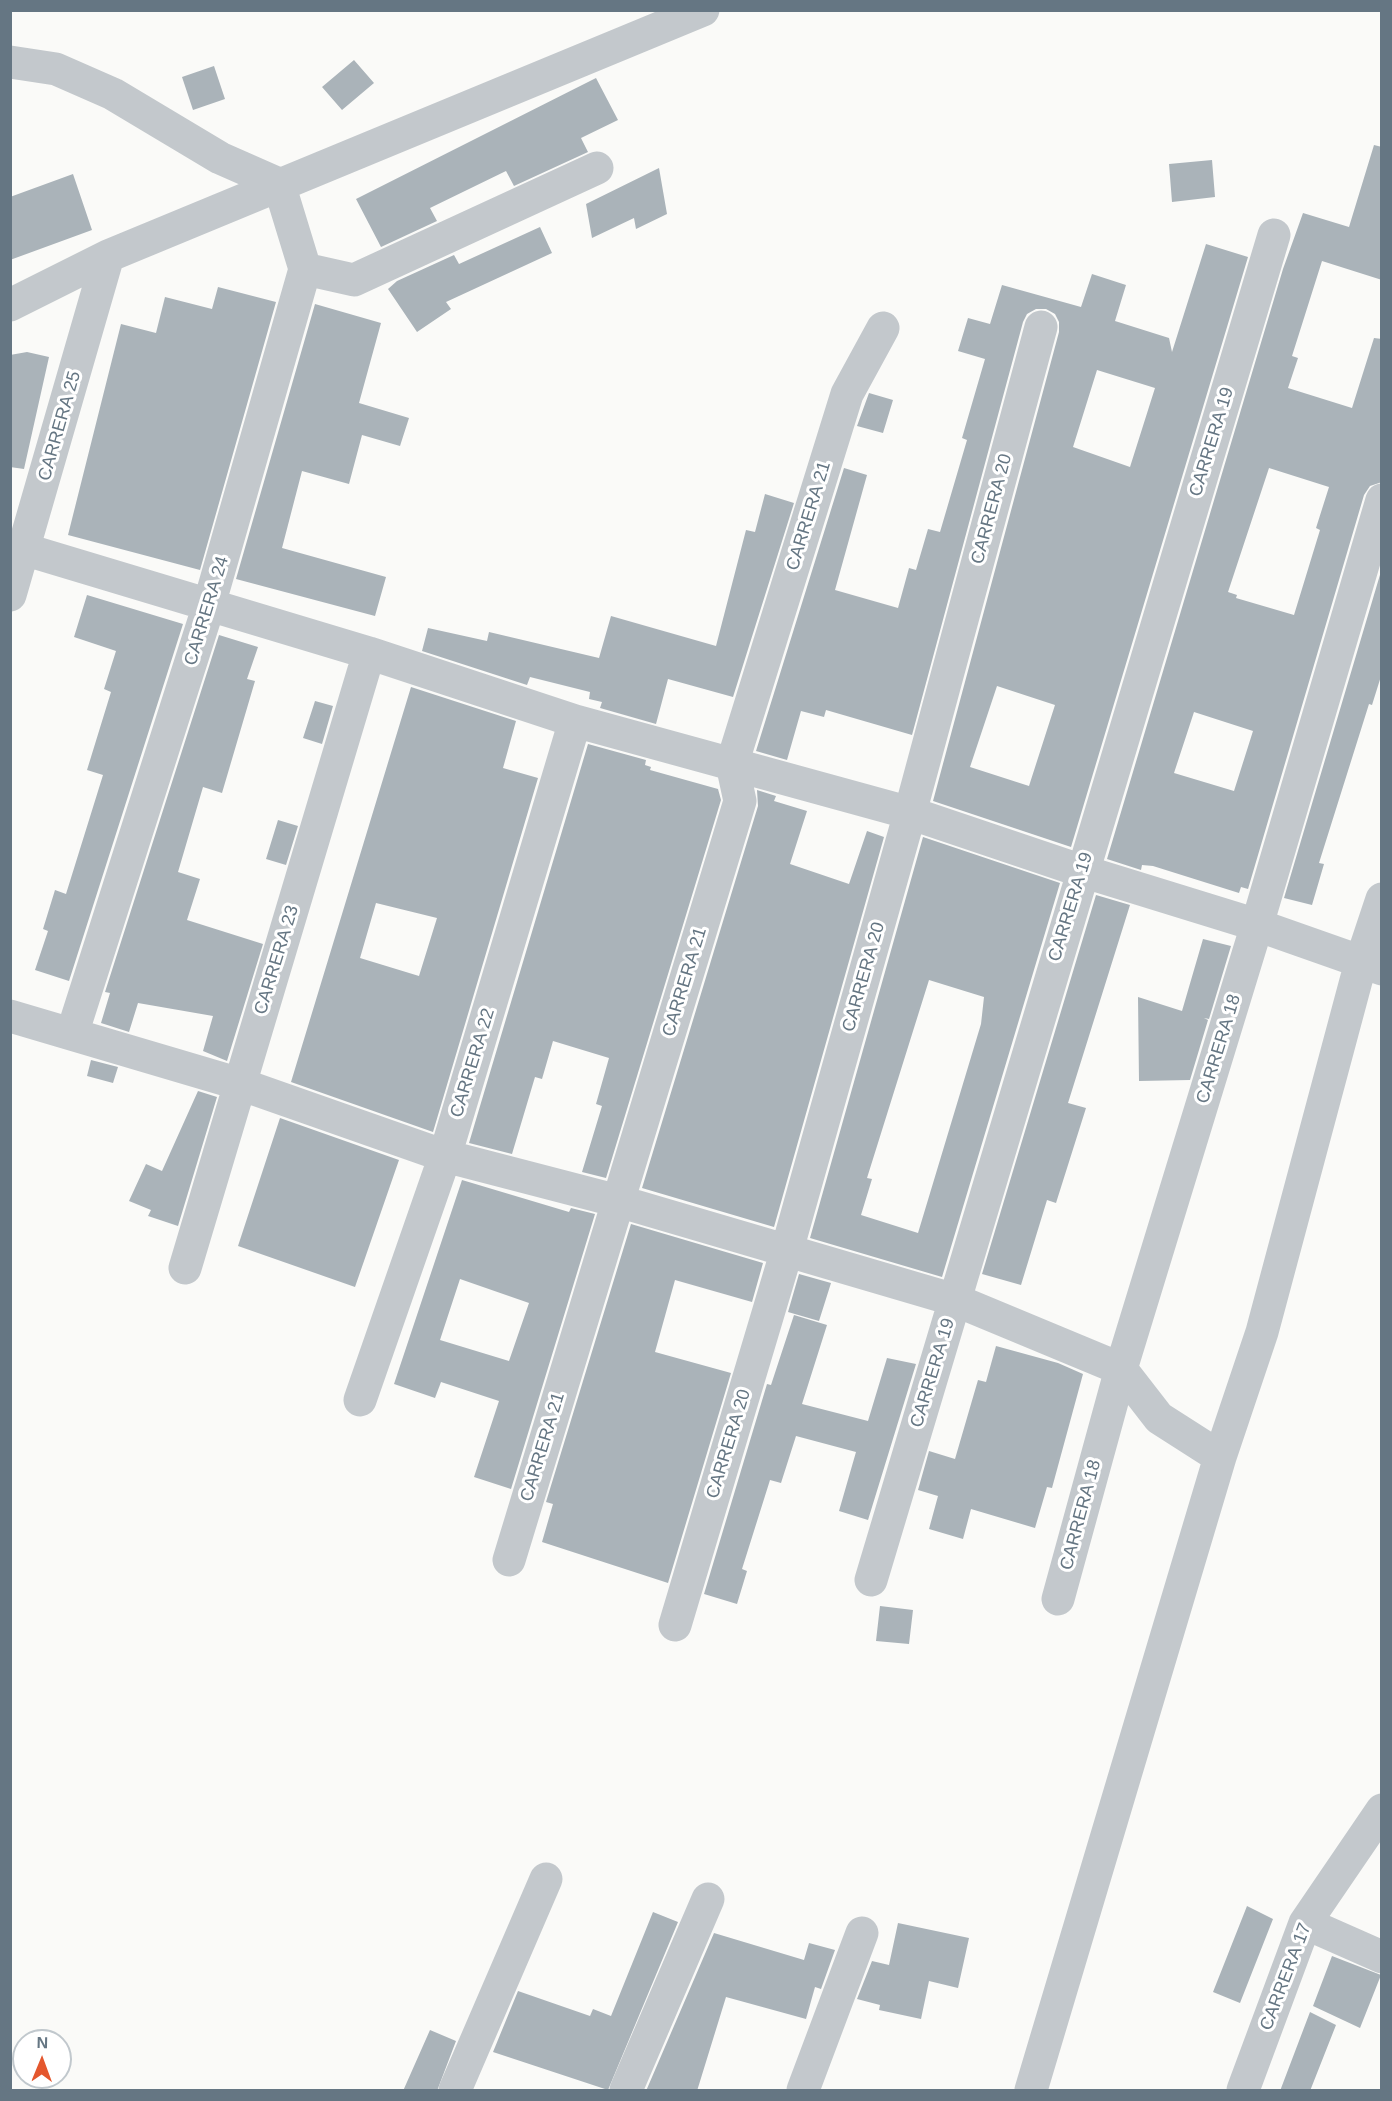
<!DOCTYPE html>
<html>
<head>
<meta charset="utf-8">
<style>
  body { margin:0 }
  #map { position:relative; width:1392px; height:2101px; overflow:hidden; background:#fafaf8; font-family:Helvetica,sans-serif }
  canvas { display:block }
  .frame { position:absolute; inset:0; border:12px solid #657683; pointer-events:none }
  .north { position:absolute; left:12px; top:2029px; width:60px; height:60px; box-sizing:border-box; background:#fff; border:2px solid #c1c8cd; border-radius:50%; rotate:1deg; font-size:16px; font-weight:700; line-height:24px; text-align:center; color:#657683 }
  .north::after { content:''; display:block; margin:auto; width:21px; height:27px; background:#e4572e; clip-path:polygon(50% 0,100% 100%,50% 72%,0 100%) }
</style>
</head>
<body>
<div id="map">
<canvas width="1392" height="2101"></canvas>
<div class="frame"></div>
<div class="north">N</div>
</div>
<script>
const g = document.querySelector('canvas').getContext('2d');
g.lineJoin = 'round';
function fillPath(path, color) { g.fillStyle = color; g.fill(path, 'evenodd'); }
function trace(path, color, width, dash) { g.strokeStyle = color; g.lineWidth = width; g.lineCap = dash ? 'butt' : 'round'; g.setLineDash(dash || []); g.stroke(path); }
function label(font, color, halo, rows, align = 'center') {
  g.font = font + ' Helvetica,sans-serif'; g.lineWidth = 6; g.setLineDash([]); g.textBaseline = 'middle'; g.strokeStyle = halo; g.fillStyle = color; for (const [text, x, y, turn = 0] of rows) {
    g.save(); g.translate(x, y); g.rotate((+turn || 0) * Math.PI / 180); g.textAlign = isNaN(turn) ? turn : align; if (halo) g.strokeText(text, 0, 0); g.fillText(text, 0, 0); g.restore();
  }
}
const building = new Path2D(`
  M354 60 374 83 342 110 322 87Z
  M214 66 225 99 193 110 182 77Z
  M596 78 618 120 581 138 588 152 514 186 506 171 430 208 437 221 381 247 356 199Z
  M1374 145 1382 147V280L1322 261 1292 356 1298 358 1288 388 1352 408 1374 338 1382 339V482L1370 486 1364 495 1248 889 1241 887 1239 893 1153 866 1142 865 1141 870 1107 859 1283 269 1303 213 1349 227ZM1269 468 1329 487 1316 528 1320 530 1294 615 1236 598 1237 595 1228 592ZM1194 712 1253 731 1234 791 1174 773Z
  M1212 160 1215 197 1172 202 1169 164Z
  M659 168 667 214 636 229 634 218 592 238 586 204Z
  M73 174 92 230 10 260V197Z
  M540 227 552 253 446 302 451 309 417 332 388 289 397 281 454 255 459 264Z
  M1206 244 1248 257 1071 847 933 801 1059 332V322L1055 314 1046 309H1036L1027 314 1023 322 912 735 826 710 824 717 801 711 787 760 756 751 844 468 867 475 835 590 898 608 909 568 916 570 928 529 940 532 967 440 962 438 985 359 958 351 968 318 990 324 1002 285 1081 307 1092 274 1126 285 1115 321 1169 338 1172 352ZM1097 370 1155 388 1130 467 1073 447ZM997 686 1055 705 1029 786 970 767Z
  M218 287 276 302 200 570 68 535 121 324 156 333 165 297 212 309Z
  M315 304 381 323 359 403 409 418 400 446 362 435 349 484 302 471 282 548 386 577 375 616 236 579Z
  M27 352 49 357 24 469 10 467V355Z
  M869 393 893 400 883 433 857 426Z
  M765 494 794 503 733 697 668 679 656 724 600 708 602 702 589 699 590 692 530 677 527 685 422 651 428 628 487 641 489 632 599 658 611 616 716 646 746 530 755 532Z
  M1382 568V673L1372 705 1369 704 1319 863 1324 864 1312 905 1284 898Z
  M87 595 183 624 69 981 35 970 48 931 43 929 55 890 66 894 103 775 87 770 111 692 104 689 116 651 74 637Z
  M219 635 258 647 247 679 255 681 222 793 203 787 178 872 200 879 187 920 263 944 227 1061 203 1051 213 1016 138 1003 129 1032 101 1023 110 993 105 992Z
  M411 687 516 721 503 768 538 778 433 1132 291 1082ZM376 903 437 918 419 976 360 958Z
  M315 701 333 706 322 744 303 738Z
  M588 744 646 760 645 765 651 767 650 770 718 789 721 800 606 1178 582 1172 602 1106 596 1104 609 1058 553 1041 542 1079 535 1077 512 1154 469 1143Z
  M757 790 776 796 774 801 807 811 790 864 849 884 867 831 884 837 774 1227 642 1188 758 806Z
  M278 820 298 826 286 865 266 859Z
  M923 837 1060 883 942 1277 810 1238ZM929 980 984 997 981 1024 918 1233 861 1215 872 1179 867 1178Z
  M1096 895 1130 905 1068 1103 1086 1108 1056 1203 1047 1200 1021 1285 982 1274Z
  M1203 939 1231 946 1209 1019 1204 1018 1208 1020 1190 1080 1139 1081 1138 997 1182 1011Z
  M91 1060 118 1067 113 1083 87 1076Z
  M198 1091 217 1097 178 1226 148 1216 151 1210 129 1201 146 1164 162 1171Z
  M280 1118 399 1160 355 1287 238 1246Z
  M462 1180 569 1212 571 1208 595 1214 511 1489 474 1477 499 1401 441 1382 435 1398 394 1384ZM460 1279 529 1303 509 1361 440 1340Z
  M631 1224 763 1263 752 1302 675 1280 655 1352 731 1373 668 1583 542 1542 553 1504 546 1502Z
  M799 1274 831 1283 819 1321 788 1312Z
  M794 1315 827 1325 802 1404 868 1421 887 1358 916 1364 868 1520 839 1511 856 1452 796 1436 781 1483 770 1480 742 1569 747 1571 737 1604 704 1594 767 1384 771 1385Z
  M996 1346 1058 1363 1083 1374 1052 1488 1047 1487 1035 1528 971 1509 963 1539 929 1529 938 1496 918 1490 929 1451 955 1459 978 1380 986 1382Z
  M880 1606 913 1610 909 1644 876 1641Z
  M1247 1906 1273 1919 1240 2003 1213 1992Z
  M653 1912 678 1922 608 2090 493 2052 518 1991 590 2016 593 2009 611 2016Z
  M898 1923 969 1938 958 1988 929 1981 921 2019 879 2010 880 2005 857 1999 872 1961 889 1965Z
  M714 1933 804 1960 809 1943 835 1950 821 1989 815 1987 806 2019 726 1997 697 2091H646Z
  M1332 1956 1381 1975 1360 2028 1313 2006Z
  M1310 2012 1336 2025 1310 2091H1280Z
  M430 2030 456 2041 437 2091H403Z`);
const minor = new Path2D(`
  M10 62 56 69 113 94 220 158 279 184 305 269 209 605 72 1034
  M305 269 354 280 597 168
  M10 305 108 256 703 10
  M10 545 369 653 575 721 910 813 1082 871 1257 925 1382 969
  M10 595 108 256
  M10 1016 240 1084 445 1156 618 1201 955 1300 1121 1369 1159 1418 1220 1457
  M185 1268 369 653
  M360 1400 445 1156 575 721
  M509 1560 740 801 732 764 847 394 883 328
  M871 1580 1274 235
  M1058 1599 1121 1369 1257 925 1382 500
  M675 1625 787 1250 910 813 1041 327
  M1305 1923 1382 1957
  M455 2090 546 1879
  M626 2090 708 1899
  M803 2090 862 1933
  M1031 2090 1220 1457 1262 1332 1361 962 1382 899
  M1243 2090 1305 1923 1382 1810`);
const streetNames = [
  ["CARRERA 25",60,426,-74],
  ["CARRERA 19",1212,442,-73],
  ["CARRERA 20",992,509,-75],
  ["CARRERA 21",809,516,-73],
  ["CARRERA 24",207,611,-73],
  ["CARRERA 19",1071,907,-73],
  ["CARRERA 23",277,960,-73],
  ["CARRERA 20",864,977,-74],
  ["CARRERA 21",685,982,-73],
  ["CARRERA 18",1219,1049,-73],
  ["CARRERA 22",473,1063,-73],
  ["CARRERA 19",933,1373,-73],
  ["CARRERA 20",729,1444,-73],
  ["CARRERA 21",543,1447,-73],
  ["CARRERA 18",1081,1515,-75],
  ["CARRERA 17",1286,1977,-69]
];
fillPath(building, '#aab3b9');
trace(minor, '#c3c8cc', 33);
label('18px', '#657683', '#fff', streetNames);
</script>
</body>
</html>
